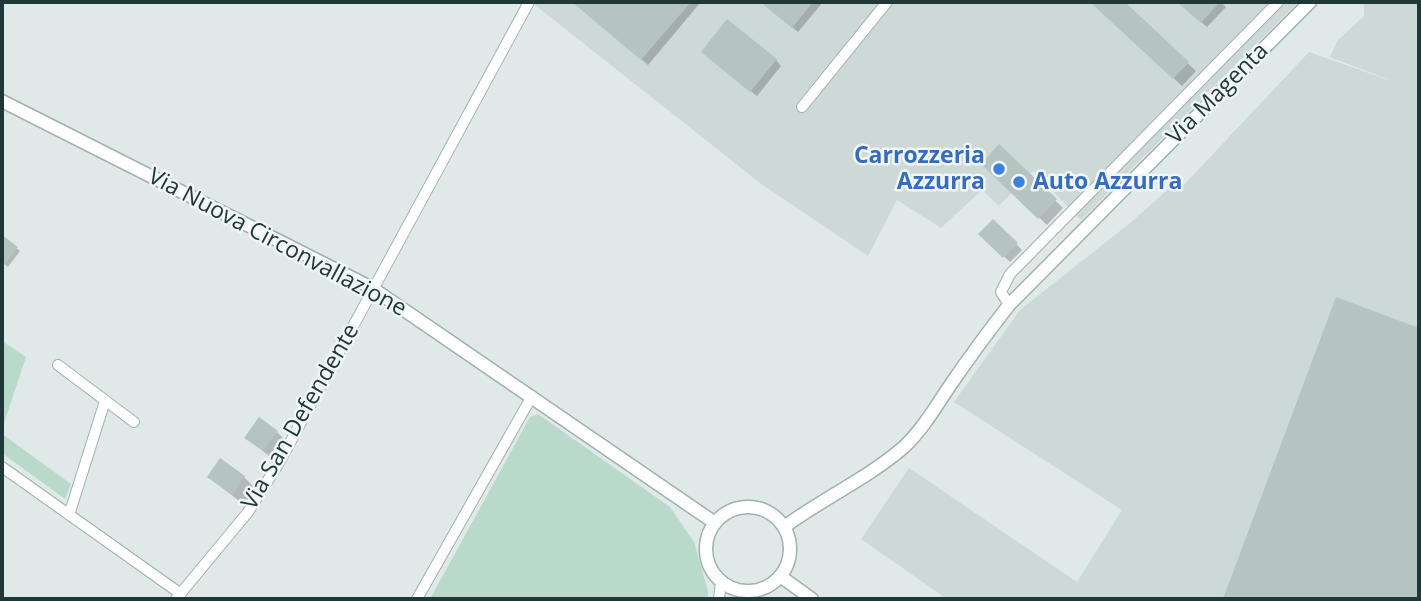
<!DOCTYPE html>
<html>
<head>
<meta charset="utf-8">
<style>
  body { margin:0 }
  #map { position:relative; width:1421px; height:601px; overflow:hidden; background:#dfe9e8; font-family:"Open Sans",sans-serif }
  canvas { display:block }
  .frame { position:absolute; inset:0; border:4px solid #213838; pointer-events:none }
</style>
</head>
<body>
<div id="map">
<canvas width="1421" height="601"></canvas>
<div class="frame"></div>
</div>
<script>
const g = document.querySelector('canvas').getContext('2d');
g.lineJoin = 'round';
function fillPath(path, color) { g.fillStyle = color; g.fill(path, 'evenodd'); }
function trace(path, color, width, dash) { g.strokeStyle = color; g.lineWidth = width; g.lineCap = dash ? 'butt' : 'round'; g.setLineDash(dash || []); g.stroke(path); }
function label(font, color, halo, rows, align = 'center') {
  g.font = font + ' "Open Sans",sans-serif'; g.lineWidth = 5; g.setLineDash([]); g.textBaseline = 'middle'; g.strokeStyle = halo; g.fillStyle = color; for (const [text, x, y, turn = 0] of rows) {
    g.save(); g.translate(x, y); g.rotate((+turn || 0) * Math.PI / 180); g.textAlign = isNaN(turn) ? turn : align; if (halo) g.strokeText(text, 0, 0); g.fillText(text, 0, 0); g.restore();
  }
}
const built = new Path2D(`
  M537 2H1298L1081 220 1033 171 999 206 982 190 941 228 897 200 868 256 760 183 535 5Z
  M1364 2H1419V599H947L861 539 909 468 1077 582 1122 510 954 402 1020 310 1130 223 1173 185 1180 189 1309 52 1400 84 1330 57 1337 41 1364 16Z`);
const green = new Path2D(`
  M2 341 26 357 2 429Z
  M538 414 670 507 694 542 708 591V599H430L530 417Z
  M2 434 71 484 65 499 2 453Z`);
const shadow = new Path2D(`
  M574 2H698L700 3 648 65Z
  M762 2H823L798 32Z
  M1102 2H1122L1196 71 1182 86 1097 6Z
  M1179 2H1220L1226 7 1207 27Z
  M708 57 776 60 781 66 757 96Z
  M1000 147 1063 208 1047 225 983 164Z
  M993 221 1022 250 1010 262 981 234Z
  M2 237 20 251 8 267 2 262Z
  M1337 299 1419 329V599H1224Z
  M277 432 288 443 275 461 247 438Z
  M221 461 244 477 256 489 244 505 209 477Z`);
const building = new Path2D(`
  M572 2H691L641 60Z
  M760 2H813L792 28Z
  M1090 2H1125L1189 62 1173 79Z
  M1177 2H1220L1201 23Z
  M727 19 777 59 750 92 701 52Z
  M999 144 1057 199 1038 219 981 164Z
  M993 219 1018 243 1003 258 978 234Z
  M2 235 18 247 2 268Z
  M1336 297 1419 328V599H1223Z
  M259 417 278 431 263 451 244 438Z
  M220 458 245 476 232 495 207 477Z`);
const minor = new Path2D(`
  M802 107 887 2
  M1009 305 1001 292 1010 274 1278 2
  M58 365 134 422
  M2 467 181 594
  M69 515 105 401
  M176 599 248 512 280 461 529 2
  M417 599 532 396
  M719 599 721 582`);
const tertiary = new Path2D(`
  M2 101 372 288 715 523
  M706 549a42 42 0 1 1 84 0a42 42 0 1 1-84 0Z
  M784 527C822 499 868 478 904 447 922 430 935 408 949 387 968 359 988 332 1009 305L1310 2
  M780 576 812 599`);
const markers = [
  [999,169,7,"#3f7fe0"],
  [1019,182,7,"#3f7fe0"]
];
const streetNames = [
  ["Via Magenta",1218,94,-45],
  ["Via Nuova Circonvallazione",277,243,28],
  ["Via San Defendente",301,417,-60]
];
const shopNames = [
  ["Carrozzeria",985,156],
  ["Azzurra",985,182],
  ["Auto Azzurra",1033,182,"left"]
];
fillPath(built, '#cdd9d7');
fillPath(green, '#b9d9cb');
fillPath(shadow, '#0003');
fillPath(building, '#b5c4c1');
trace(minor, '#a2b0b0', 12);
trace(tertiary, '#a2b0b0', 15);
trace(minor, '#fff', 10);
trace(tertiary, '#fff', 12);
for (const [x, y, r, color] of markers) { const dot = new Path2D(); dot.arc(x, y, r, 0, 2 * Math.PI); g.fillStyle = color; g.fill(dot); trace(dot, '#eff6f5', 2.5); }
label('23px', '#213838', '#eff6f5', streetNames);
label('bold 23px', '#366cbe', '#eff6f5', shopNames, 'right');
</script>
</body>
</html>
